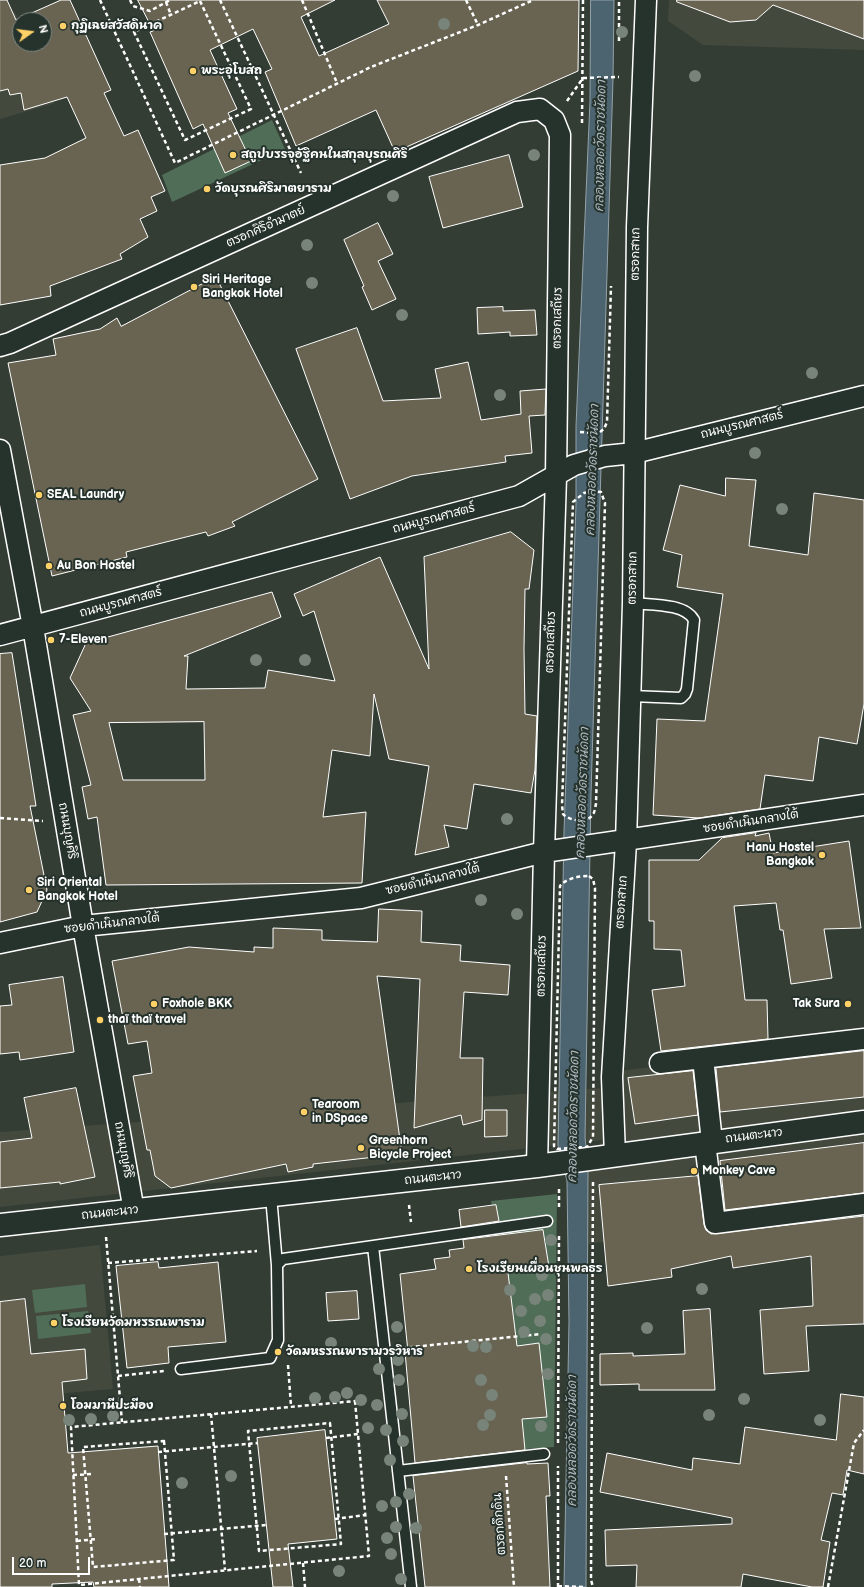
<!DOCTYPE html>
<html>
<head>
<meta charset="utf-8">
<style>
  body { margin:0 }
  #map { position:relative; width:864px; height:1587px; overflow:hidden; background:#333d34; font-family:"Balsamiq Sans",sans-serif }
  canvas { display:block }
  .north { position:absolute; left:12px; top:12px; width:40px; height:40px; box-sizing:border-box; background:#26332d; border:1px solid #7d8581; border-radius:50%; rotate:76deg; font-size:11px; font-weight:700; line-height:16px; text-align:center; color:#fff }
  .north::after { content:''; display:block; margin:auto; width:14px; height:18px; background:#ffd166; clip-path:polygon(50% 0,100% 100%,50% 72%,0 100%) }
  .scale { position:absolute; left:12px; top:1557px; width:78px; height:18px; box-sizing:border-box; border:2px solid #fff; border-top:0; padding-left:5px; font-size:12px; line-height:14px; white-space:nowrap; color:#fff; -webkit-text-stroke:3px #26332d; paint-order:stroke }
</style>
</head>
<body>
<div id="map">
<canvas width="864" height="1587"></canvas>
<div class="north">N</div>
<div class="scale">20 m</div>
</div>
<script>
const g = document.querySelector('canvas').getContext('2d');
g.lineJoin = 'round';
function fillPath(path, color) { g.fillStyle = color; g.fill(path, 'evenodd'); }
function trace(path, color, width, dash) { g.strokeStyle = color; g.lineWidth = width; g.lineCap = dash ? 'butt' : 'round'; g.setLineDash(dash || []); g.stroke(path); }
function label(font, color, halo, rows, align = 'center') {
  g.font = font + ' "Balsamiq Sans","Playpen Sans Thai",sans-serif'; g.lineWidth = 4; g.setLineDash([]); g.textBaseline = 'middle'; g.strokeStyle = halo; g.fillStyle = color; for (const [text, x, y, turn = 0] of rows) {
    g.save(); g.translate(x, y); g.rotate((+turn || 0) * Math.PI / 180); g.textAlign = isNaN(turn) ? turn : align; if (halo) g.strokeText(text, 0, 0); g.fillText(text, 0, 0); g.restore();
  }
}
const built = new Path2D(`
  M669 0H864V50L703 45 668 21Z
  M15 12 20 24V44H29L55 103 0 119V19Z
  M864 1041V1208L587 1244 588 1167 602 1140 0 1207V1132L603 1088V1073Z
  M100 1245 113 1389 43 1395 0 1501V1256Z`);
const green = new Path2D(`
  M272 120 285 149 172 202 162 175Z
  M557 1194 554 1447 468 1453 506 1322 491 1201Z
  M85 1284 87 1307 35 1313 32 1290Z
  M88 1311 91 1333 38 1339 36 1316Z`);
const water = new Path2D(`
  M591 0H614L613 79 591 793 585 1137 588 1167 586 1587H564L569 1322 567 1181 558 1145 564 831 576 505V426L590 101Z`);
const building = new Path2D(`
  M0 0H7L16 20 61 0H70L111 90 104 93 124 136 138 130 165 191 151 197 157 211 140 219 148 237 120 254 122 259 50 286 51 296 0 305V165L45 158 86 138 67 97 24 110 21 93 10 95 8 89 0 91ZM20 20H44V44H20Z
  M138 0H335L301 17 319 56 389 24 377 0H579L578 71 395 152 376 110 296 146 265 72 272 69 253 29 210 50 237 109 228 113 251 161 225 173 203 124 193 129 150 32 153 31Z
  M677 0H864V39L773 5 756 20 730 22 677 2Z
  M509 155 523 207 443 228 429 177Z
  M378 223 393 254 378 261 396 299 372 310 362 287 364 286 344 240Z
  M216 277 318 479 232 522 235 526 208 536 206 532 126 552 127 557 52 576 8 363 56 355 53 339 100 329 117 318 121 326Z
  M503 307V311L535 310 537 335 510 336V332L478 334 477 308Z
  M357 328 383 401 441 398 435 369 468 362 481 420 521 414 520 391 546 389 545 415 529 416 532 453 505 456 506 462 412 476 350 499 296 349Z
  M726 478 756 480 749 546 808 555 814 493 864 500V704L857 744 819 737 813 781 765 775 760 809 699 818 653 815 657 719 705 721 723 594 677 587 682 555 663 550 680 485 725 496Z
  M511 532 534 550 529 589H525L524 649 525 714 537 716 535 770 531 793 474 784 467 829 444 825 449 847 415 855 429 766 389 759 374 694 370 756 332 750 323 817 366 812 362 883 106 885 97 817 88 819 82 787 91 785 73 715 91 711 70 678 86 643 272 592 281 617 184 656H188L186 689 265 688 268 670 335 681 314 611 303 616 294 594 380 557 429 669 424 557ZM204 722 205 780H123L109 723Z
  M12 653 36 806H30L47 890 37 912 0 922V654Z
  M756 833 755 836 769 833 773 853 849 841 861 928 824 929 832 978 791 984 783 930H780L776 903 734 906 745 1000H767L768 1039 661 1051 652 990 685 986 681 950 654 949V921H649V860H699L722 838Z
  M379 909 422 911 421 942 461 945 460 961 510 965 508 995 464 992 460 1058H483L482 1120 463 1125 461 1115 414 1128 420 979 377 976 402 1154 313 1164V1167L288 1172 286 1164 171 1188 155 1176 150 1150H147L133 1076 152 1073 147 1041 128 1044 112 961 189 947 254 952V947L273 948V928L322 930V940L377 942Z
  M63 977 74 1052 20 1060 19 1052 0 1054V1006L12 1005 9 985Z
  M864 1051V1097L720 1112 716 1068Z
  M693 1071 698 1115 635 1124 628 1078Z
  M76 1088 95 1177 60 1184V1182L0 1188V1142L32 1138 24 1098Z
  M485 1110H507V1136L485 1137Z
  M864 1143V1193L725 1210 720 1161Z
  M698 1176 704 1224 706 1230 711 1234 864 1216V1324L806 1326 809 1371 764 1374 760 1310 813 1306 811 1256 733 1268 731 1256 671 1269 672 1277 608 1286 599 1185Z
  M496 1205 499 1221 461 1227 459 1210Z
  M543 1230 549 1267 508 1273 517 1346 539 1343 547 1417 522 1419 525 1450 415 1463 405 1352H408L400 1274 436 1269 434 1259 450 1257 449 1250 464 1248 463 1240Z
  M158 1262 159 1268 218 1262 226 1342 168 1347 169 1363 127 1368 116 1266Z
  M357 1291 359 1319 328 1321 326 1293Z
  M25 1299 31 1354 85 1349 87 1379 62 1382 68 1453 158 1446 169 1587H94L93 1582 52 1584V1587H0V1302Z
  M710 1309 715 1390H639V1384L600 1385V1354L633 1353V1356L685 1354 683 1311Z
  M841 1394 864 1397V1474L847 1470 843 1495 832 1493 821 1540 830 1542 823 1587H812L743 1574 741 1587H636L637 1565 606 1566 605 1530 732 1524V1518L600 1492 607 1453 692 1470 693 1458 740 1464 745 1427 836 1440Z
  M325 1430 337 1539 288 1544 293 1587H273L257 1438Z
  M527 1463V1464L548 1463 550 1496H546L550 1587H425L413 1476Z`);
const path = new Path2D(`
  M100 0 175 163 371 67 478 25 531 1
  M130 0 133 6 150 11 170 0
  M220 0 301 173
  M302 0 337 83
  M466 0 478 25
  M200 1 251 109 185 140 134 32Z
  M166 2 171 15
  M619 41V0
  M567 101 583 78 619 77
  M582 123 583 0
  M580 432 593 433
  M600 432 604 429 607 422 611 286
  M591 491 601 492 605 503 596 804C595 807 595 812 593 814 588 824 569 821 563 814L562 805 573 502 584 493Z
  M0 818 43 821
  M589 876 593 879 595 888 593 1137 587 1147 557 1149 554 1146 560 886C566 878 580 876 589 876Z
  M593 1182 591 1580 593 1587
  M409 1205 411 1222
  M559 1207V1188
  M106 1237 122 1422
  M108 1263 257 1251
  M402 1348 541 1334
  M288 1365 291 1406
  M118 1376 164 1371
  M355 1401 369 1556 79 1585 71 1427Z
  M82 1404 120 1401
  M211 1414 225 1570
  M330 1423 341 1544 259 1551 248 1431Z
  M326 1438 358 1434
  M164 1441 174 1560 93 1567 83 1447Z
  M558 1443 559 1236
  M158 1452 258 1443
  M73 1475 92 1474
  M506 1476 514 1587
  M335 1519 365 1515
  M164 1534 266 1525
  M77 1541 97 1539
  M303 1563 305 1587
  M139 1579 140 1587
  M558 1586 586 1587
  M558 1587V1466
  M828 1587 854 1443 864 1430`);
const lane = new Path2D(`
  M631 696 681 698 685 694 687 689 694 620C685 603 650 605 633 603
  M271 1196 277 1265
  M373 1246 411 1587
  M181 1369 270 1358 278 1340 277 1265 283 1259 547 1221
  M398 1471 544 1454`);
const street = new Path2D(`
  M0 346 10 343 517 112 540 109 554 120 560 135 556 477 544 852 537 1166
  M0 450 33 627 83 926 134 1211
  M0 635 519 496 574 465 605 456 634 453 864 396
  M0 943 83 926 361 898 544 852 864 805
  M703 1058 712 1142
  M660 1063 864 1039
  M705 1143 715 1223 864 1204
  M615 1156 612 1077 626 842 633 603 637 227 646 0`);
const secondary = new Path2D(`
  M0 1225 537 1166 864 1122`);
const trees = [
  [444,24],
  [622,32],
  [695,76],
  [534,155],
  [393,196],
  [307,245],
  [312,283],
  [402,315],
  [812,373],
  [500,395],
  [755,453],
  [782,509],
  [256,660],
  [305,660],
  [507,819],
  [481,900],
  [517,914],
  [551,1240],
  [542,1275],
  [702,1289],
  [510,1290],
  [548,1295],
  [535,1299],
  [521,1311],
  [540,1321],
  [397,1327],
  [647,1328],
  [524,1332],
  [546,1339],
  [331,1343],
  [473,1346],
  [486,1347],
  [398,1360],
  [379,1369],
  [548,1374],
  [399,1380],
  [481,1380],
  [347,1393],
  [492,1395],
  [335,1397],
  [315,1398],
  [744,1399],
  [361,1400],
  [377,1405],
  [402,1414],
  [490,1415],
  [709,1415],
  [113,1416],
  [91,1419],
  [69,1420],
  [820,1420],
  [483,1425],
  [541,1426],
  [368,1428],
  [386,1430],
  [403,1441],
  [390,1460],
  [231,1476],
  [182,1483],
  [409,1494],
  [396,1502],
  [382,1506],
  [396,1527],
  [416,1528],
  [387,1538],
  [391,1554],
  [339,1571],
  [401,1579]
];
const markers = [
  [63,26,4,"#ffd166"],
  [193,71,4,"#ffd166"],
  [233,155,4,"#ffd166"],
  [207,189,4,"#ffd166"],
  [194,287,4,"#ffd166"],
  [39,495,4,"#ffd166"],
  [49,566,4,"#ffd166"],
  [51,640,4,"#ffd166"],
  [822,855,4,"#ffd166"],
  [29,890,4,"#ffd166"],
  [154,1004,4,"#ffd166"],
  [848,1004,4,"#ffd166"],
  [100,1020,4,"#ffd166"],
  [304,1112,4,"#ffd166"],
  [361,1148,4,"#ffd166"],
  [694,1171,4,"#ffd166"],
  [469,1269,4,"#ffd166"],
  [54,1323,4,"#ffd166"],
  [278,1352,4,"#ffd166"],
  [63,1406,4,"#ffd166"]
];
const poiNames = [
  ["กุฏิเฉยสวัสดินาค",71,26],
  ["พระอุโบสถ",201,71],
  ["สถูปบรรจุอัฐิคนในสกุลบุรณศิริ",241,155],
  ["วัดบุรณศิริมาตยาราม",215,189],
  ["Siri Heritage",202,280],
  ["Bangkok Hotel",202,294],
  ["SEAL Laundry",47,495],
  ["Au Bon Hostel",57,566],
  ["7-Eleven",59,640],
  ["Hanu Hostel",814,848,"right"],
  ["Bangkok",814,862,"right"],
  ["Siri Oriental",37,883],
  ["Bangkok Hotel",37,897],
  ["Foxhole BKK",162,1004],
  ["Tak Sura",840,1004,"right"],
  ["thaï thaï travel",108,1020],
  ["Tearoom",312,1105],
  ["in DSpace",312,1119],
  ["Greenhorn",369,1141],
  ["Bicycle Project",369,1155],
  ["Monkey Cave",702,1171],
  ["โรงเรียนเผื่อนชุนพลธร",477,1269],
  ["โรงเรียนวัดมหรรณพาราม",62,1323],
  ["วัดมหรรณพารามวรวิหาร",286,1352],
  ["โอมมานีปะมีอง",71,1406]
];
const streetNames = [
  ["ตรอกศิริอำมาตย์",266,227,-24],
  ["ตรอกสาเก",636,254,-89],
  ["ตรอกเสถียร",558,318,-89],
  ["ถนนบูรณศาสตร์",742,425,-14],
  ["ถนนบูรณศาสตร์",434,519,-15],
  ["ตรอกสาเก",633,578,-89],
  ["ถนนบูรณศาสตร์",121,603,-15],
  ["ตรอกเสถียร",551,642,-88],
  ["ซอยดำเนินกลางใต้",751,822,-9],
  ["ถนนบุญศิริ",67,831,80],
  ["ซอยดำเนินกลางใต้",433,880,-14],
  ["ตรอกสาเก",622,902,-86],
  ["ซอยดำเนินกลางใต้",112,924,-7],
  ["ตรอกเสถียร",542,966,-89],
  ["ถนนตะนาว",754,1136,-7],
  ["ถนนบุญศิริ",123,1150,80],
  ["ถนนตะนาว",433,1178,-6],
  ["ถนนตะนาว",110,1213,-6],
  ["ตรอกดึกดิน",500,1524,-94]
];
const waterNames = [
  ["คลองหลอดวัดราชนัดดา",601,146,-89],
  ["คลองหลอดวัดราชนัดดา",593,470,-88],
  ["คลองหลอดวัดราชนัดดา",583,793,-88],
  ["คลองหลอดวัดราชนัดดา",574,1117,-89],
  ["คลองหลอดวัดราชนัดดา",573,1441,-90]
];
fillPath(built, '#43493d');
fillPath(green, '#506e57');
fillPath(water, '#4c6470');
trace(water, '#94a2a9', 1);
fillPath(building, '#696452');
trace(building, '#fff', 1);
trace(lane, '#fff', 13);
trace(street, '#fff', 23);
trace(secondary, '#fff', 25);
trace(path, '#fff', 2.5, [4, 3]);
trace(lane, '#26332d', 10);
trace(street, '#26332d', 20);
trace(secondary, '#26332d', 22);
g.fillStyle = '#78847a';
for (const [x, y] of trees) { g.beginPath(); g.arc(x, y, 6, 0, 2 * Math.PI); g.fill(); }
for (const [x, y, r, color] of markers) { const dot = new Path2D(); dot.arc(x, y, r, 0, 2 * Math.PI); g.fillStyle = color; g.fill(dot); trace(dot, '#26332d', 1.5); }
label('bold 12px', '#fff', '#26332d', poiNames, 'left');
label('12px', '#fff', '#26332d', streetNames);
label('italic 13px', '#aeb9bf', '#26332d', waterNames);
</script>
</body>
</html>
